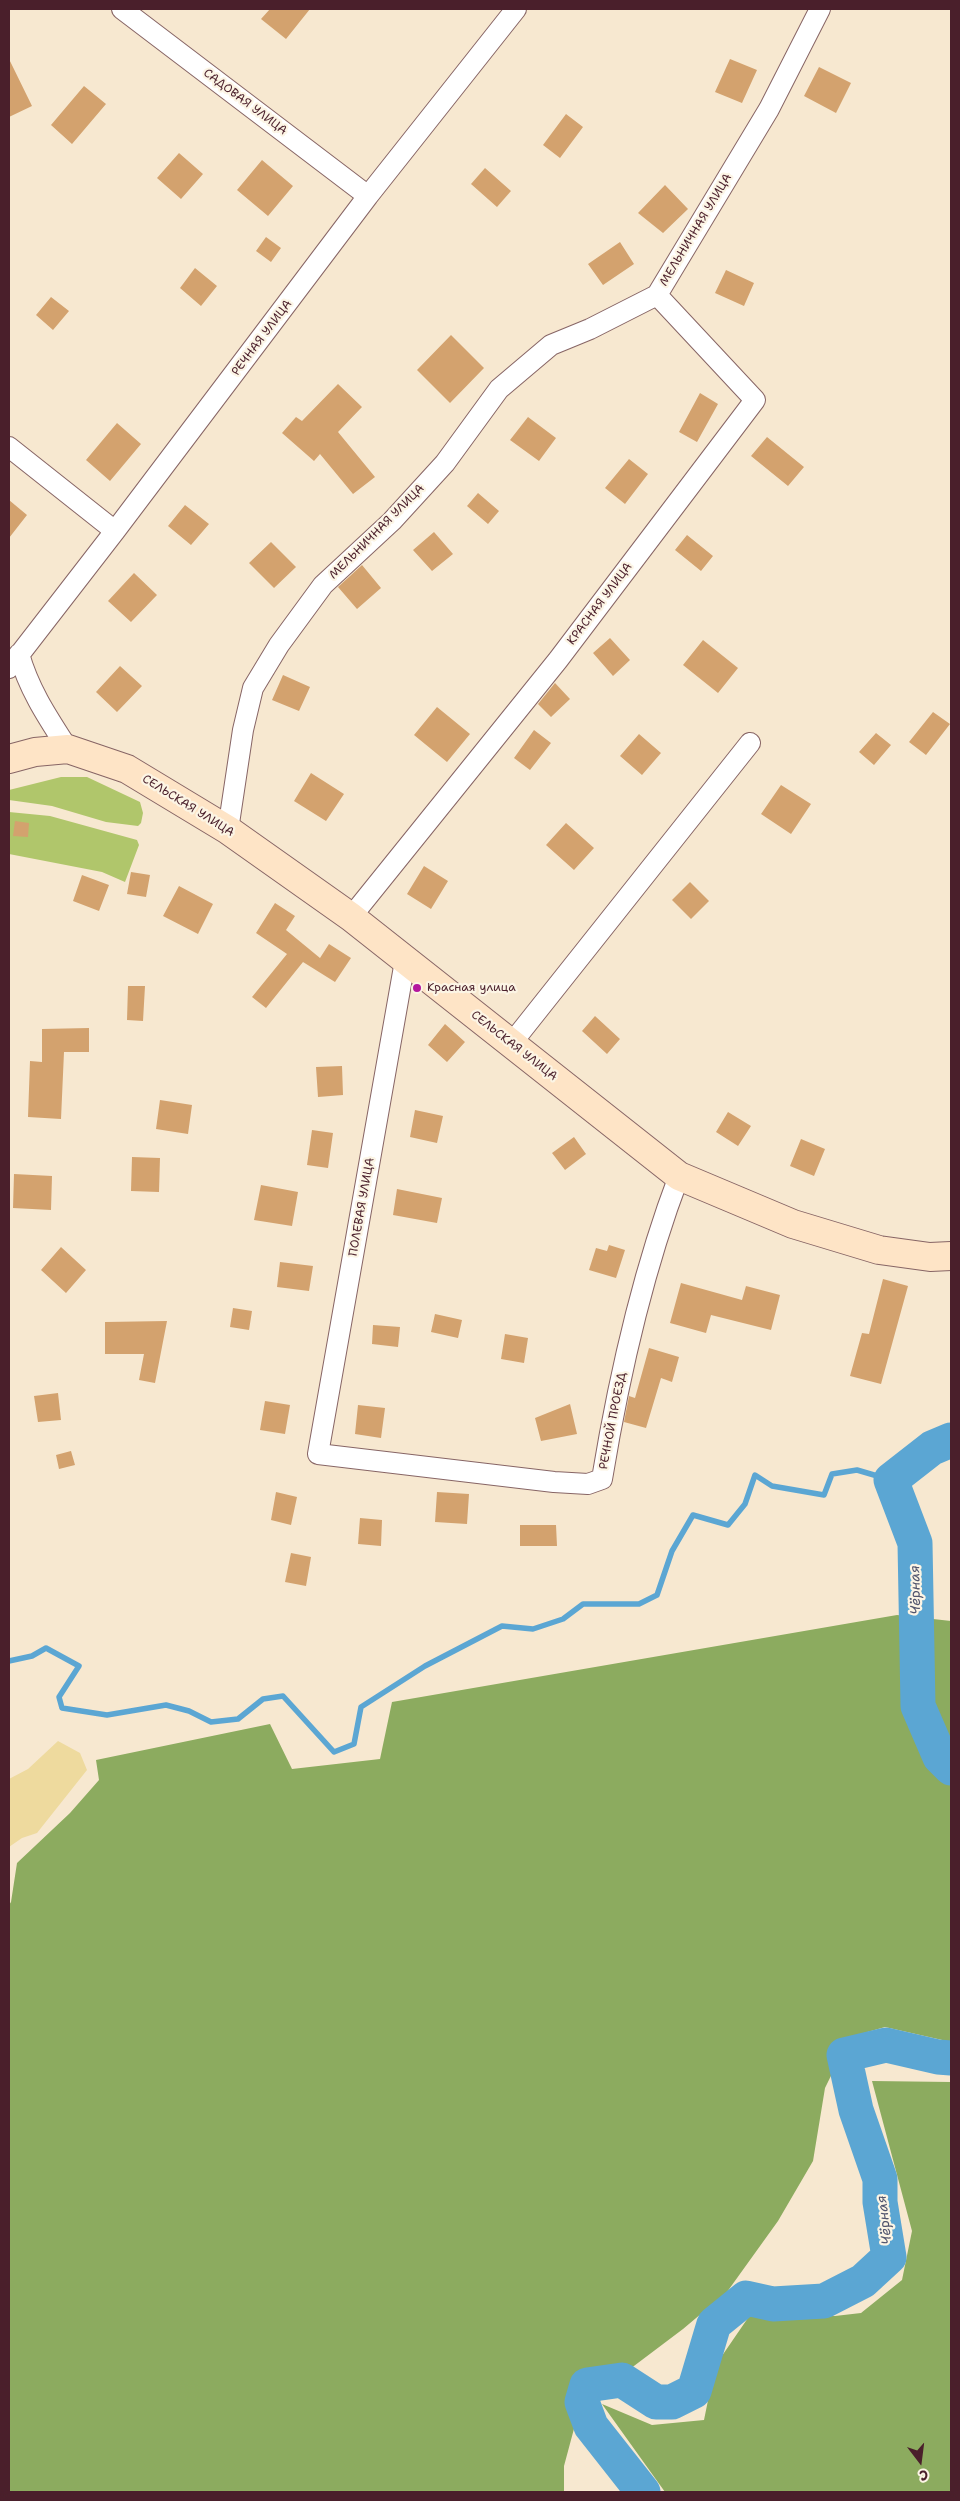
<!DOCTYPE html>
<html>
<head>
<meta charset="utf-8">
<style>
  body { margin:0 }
  #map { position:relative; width:960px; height:2501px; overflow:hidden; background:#f7e8d0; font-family:"Shantell Sans",sans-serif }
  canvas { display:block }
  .frame { position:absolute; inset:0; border:10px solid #4a1f2b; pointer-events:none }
  .north { position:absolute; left:895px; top:2436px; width:50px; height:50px; -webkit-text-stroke:4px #fcf5e5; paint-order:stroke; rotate:165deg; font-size:14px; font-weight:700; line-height:20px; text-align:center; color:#4a1f2b }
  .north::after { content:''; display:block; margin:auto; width:18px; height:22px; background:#4a1f2b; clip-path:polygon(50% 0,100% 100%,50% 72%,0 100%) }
</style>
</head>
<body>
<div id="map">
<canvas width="960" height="2501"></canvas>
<div class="frame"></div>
<div class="north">С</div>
</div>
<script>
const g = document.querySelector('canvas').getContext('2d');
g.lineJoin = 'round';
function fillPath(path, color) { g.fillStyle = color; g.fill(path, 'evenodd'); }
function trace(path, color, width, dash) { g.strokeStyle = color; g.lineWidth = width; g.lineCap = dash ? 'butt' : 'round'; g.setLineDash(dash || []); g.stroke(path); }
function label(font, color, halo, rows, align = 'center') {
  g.font = font + ' "Shantell Sans",sans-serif'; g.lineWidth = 4.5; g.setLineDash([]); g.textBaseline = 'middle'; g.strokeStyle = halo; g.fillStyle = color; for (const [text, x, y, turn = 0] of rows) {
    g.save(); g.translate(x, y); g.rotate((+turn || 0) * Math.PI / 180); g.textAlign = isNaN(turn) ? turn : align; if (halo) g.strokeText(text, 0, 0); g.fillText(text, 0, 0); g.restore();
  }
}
const green = new Path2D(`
  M61 777H87L140 802 143 813 141 823 138 826 106 822 52 806 9 800V790Z
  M9 812 50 816 137 840 139 845 125 882 102 872 9 854Z`);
const forest = new Path2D(`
  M897 1615 951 1621V2042L885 2027 850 2037 825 2088 813 2161 778 2221 727 2292 683 2329 622 2375 575 2425 564 2466V2492H9V1905L11 1902 17 1863 70 1813 99 1780 96 1760 270 1724 292 1769 380 1759 392 1702Z
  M872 2081 951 2082V2492H665L602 2404 652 2425 704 2420 715 2366 750 2315 835 2316 861 2313 902 2280 912 2231Z`);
const sand = new Path2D(`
  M58 1741 80 1753 87 1770 37 1833 22 1838 9 1847V1779L28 1769Z`);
const stream = new Path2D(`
  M9 1661 32 1656 46 1648 79 1666 59 1697 62 1708 107 1715 166 1705 189 1711 211 1722 238 1719 263 1699 283 1696 334 1752 354 1744 361 1707 425 1666 502 1626 533 1629 563 1619 583 1604H639L657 1595 672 1551 693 1515 728 1525 745 1504 755 1475 772 1486 824 1495 832 1474 857 1470 891 1480`);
const river = new Path2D(`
  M951 1440 932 1448 891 1480 915 1543 918 1706 940 1757 951 1768
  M643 2492 591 2426 582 2402 587 2385 622 2380 656 2402H672L694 2391 714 2324 746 2298 773 2304 824 2301 863 2281 889 2257 880 2202V2179L856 2110 844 2055 886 2045 938 2057 951 2058`);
const building = new Path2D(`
  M270 9H310L286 39 261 19Z
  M9 59 32 106 9 117Z
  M730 59 757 70 742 103 715 92Z
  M819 67 851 83 836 113 804 96Z
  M84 86 106 104 72 144 51 125Z
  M566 114 583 127 560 158 543 145Z
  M179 153 203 174 181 199 157 178Z
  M262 160 293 186 268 216 237 190Z
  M485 168 511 191 497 207 471 184Z
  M665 185 688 209 663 233 638 213Z
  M266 237 281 248 271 262 256 251Z
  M620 242 634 264 603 285 588 264Z
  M195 268 217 286 201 306 180 288Z
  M726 270 754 283 744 306 715 293Z
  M51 297 69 311 53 330 36 315Z
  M451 335 484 368 450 403 417 370Z
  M338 384 362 407 338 432 375 477 353 494 320 454 314 461 282 433 296 417 302 421Z
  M700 393 718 404 697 442 679 432Z
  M528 417 556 438 539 461 510 440Z
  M117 423 141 444 110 481 86 460Z
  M767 437 804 467 788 486 751 456Z
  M629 459 648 474 625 504 605 488Z
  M478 493 499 511 488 524 467 506Z
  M9 500 27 515 9 538Z
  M185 505 209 524 191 545 168 526Z
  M434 532 453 554 432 571 413 550Z
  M687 535 713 556 701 571 675 550Z
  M271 542 296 567 274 588 249 563Z
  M362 565 381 588 357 609 338 587Z
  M134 573 157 595 131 622 108 601Z
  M610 638 630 660 613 676 593 653Z
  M703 640 738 668 718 693 683 665Z
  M120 666 142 686 117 712 96 692Z
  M283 675 310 687 299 711 272 700Z
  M555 683 570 699 551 717 538 704Z
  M437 707 470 734 447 762 414 735Z
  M933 712 950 724 926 755 909 742Z
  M534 730 551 743 530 770 514 758Z
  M876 733 891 745 874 765 859 752Z
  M639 734 661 753 642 775 620 756Z
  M311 773 344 794 326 821 294 801Z
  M781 785 811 804 791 834 761 814Z
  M15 821 29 823 28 837 13 836Z
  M566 823 594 848 574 870 546 845Z
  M424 866 448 881 431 909 407 894Z
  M131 872 150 875 146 897 127 894Z
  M82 875 109 885 99 911 73 901Z
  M690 882 709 901 691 919 672 900Z
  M179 886 213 904 198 934 163 916Z
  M275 903 295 916 286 930 320 958 329 944 351 958 335 982 303 962 266 1008 252 997 287 954 256 933Z
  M128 986H145L143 1021 127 1020Z
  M595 1016 620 1039 607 1054 582 1031Z
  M445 1024 465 1042 447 1062 428 1045Z
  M89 1028V1052H64L61 1119 28 1117 30 1061 42 1062V1029Z
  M342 1066 343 1095 318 1097 316 1067Z
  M160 1100 192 1105 188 1134 156 1129Z
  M415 1110 443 1116 437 1143 410 1137Z
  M728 1112 751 1126 738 1146 716 1132Z
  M312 1130 333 1133 328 1168 307 1165Z
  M574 1137 586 1154 565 1170 552 1153Z
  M801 1139 825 1149 814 1176 790 1166Z
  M132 1157 160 1158 159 1192 131 1191Z
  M14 1174 52 1176 51 1210 13 1208Z
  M261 1185 298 1192 292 1226 254 1220Z
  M397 1189 442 1198 437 1223 393 1215Z
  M609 1245 625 1250 616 1278 589 1270 596 1248 607 1251Z
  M61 1247 86 1270 66 1293 41 1270Z
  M280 1262 313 1266 309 1291 277 1287Z
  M883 1279 908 1286 881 1384 850 1376 862 1333 869 1334Z
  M681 1283 742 1300 746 1286 780 1295 771 1330 711 1315 706 1333 670 1323Z
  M233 1308 252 1311 249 1330 230 1327Z
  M435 1314 462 1320 458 1338 431 1332Z
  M167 1321 155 1383 139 1380 144 1354H105V1322Z
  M373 1325 400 1327 398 1347 372 1344Z
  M505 1334 528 1338 524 1363 501 1359Z
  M649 1348 679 1357 672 1382 661 1378 646 1428 624 1422 629 1396 635 1398Z
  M58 1393 61 1420 38 1422 34 1396Z
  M265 1401 290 1405 285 1434 260 1430Z
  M570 1404 577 1434 541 1441 535 1418Z
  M358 1405 385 1408 381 1438 355 1434Z
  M71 1451 75 1465 59 1469 56 1455Z
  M276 1492 297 1497 291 1525 271 1520Z
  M437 1492 469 1494 467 1524 435 1522Z
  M360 1518 382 1520 381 1546 358 1544Z
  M520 1525H556L557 1546H520Z
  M291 1553 311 1557 306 1586 285 1582Z`);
const street = new Path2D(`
  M122 9 368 196
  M9 447 115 531
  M19 654C29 690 48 718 68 749
  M9 668 115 531 368 196 516 9
  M228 830 243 730 253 688 279 645 323 585 392 521 445 463 499 389 551 345 590 329 657 295 769 109 820 9
  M351 917 558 660 755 400 657 295
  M405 961 318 1454 554 1482 588 1484 602 1479C619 1376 642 1273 679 1176
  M511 1044 750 743`);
const secondary = new Path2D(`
  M9 759 35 752 68 749 127 769 228 830 351 917 679 1176 793 1224 879 1250 930 1257 951 1256`);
const markers = [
  [417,988,5,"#b5179e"]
];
const streetNames = [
  ["САДОВАЯ УЛИЦА",245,102,37],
  ["МЕЛЬНИЧНАЯ УЛИЦА",696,230,-59],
  ["РЕЧНАЯ УЛИЦА",262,338,-53],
  ["МЕЛЬНИЧНАЯ УЛИЦА",377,532,-45],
  ["КРАСНАЯ УЛИЦА",600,604,-53],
  ["СЕЛЬСКАЯ УЛИЦА",188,806,32],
  ["СЕЛЬСКАЯ УЛИЦА",514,1046,38],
  ["ПОЛЕВАЯ УЛИЦА",362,1207,-80],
  ["РЕЧНОЙ ПРОЕЗД",613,1421,-79]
];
const poiNames = [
  ["Красная улица",427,988]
];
const waterNames = [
  ["Чёрная",916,1590,-91],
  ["Чёрная",885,2220,-97]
];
fillPath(green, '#b0c66b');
fillPath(forest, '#8cab5f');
fillPath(sand, '#eeda9e');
trace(stream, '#5ba6d3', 5.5);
trace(river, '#5ba6d3', 35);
fillPath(building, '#d3a26e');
trace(street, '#876565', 22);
trace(secondary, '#876565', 30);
trace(street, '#fff', 20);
trace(secondary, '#fee4c6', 28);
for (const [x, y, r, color] of markers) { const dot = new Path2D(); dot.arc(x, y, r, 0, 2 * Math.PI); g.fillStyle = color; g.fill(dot); trace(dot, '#fcf5e5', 2); }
label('12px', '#4a1f2b', '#fcf5e5', streetNames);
label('12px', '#4a1f2b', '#fcf5e5', poiNames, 'left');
label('italic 14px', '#51556e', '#fcf5e5', waterNames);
</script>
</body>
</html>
